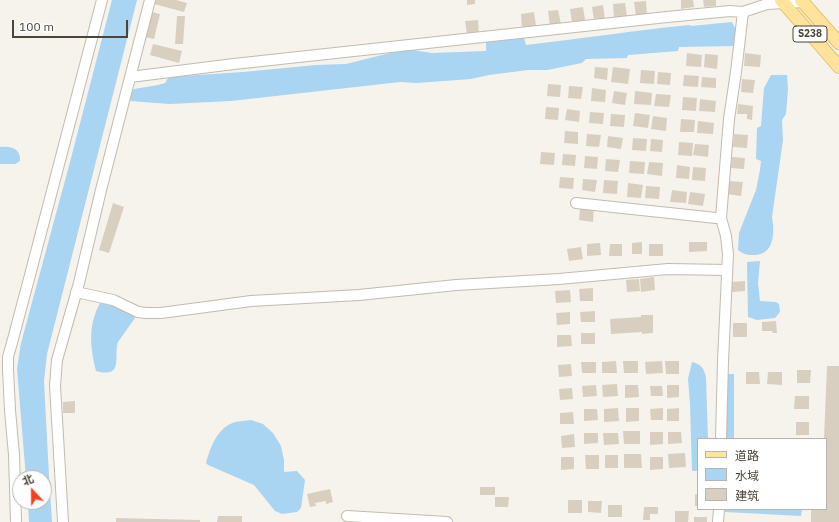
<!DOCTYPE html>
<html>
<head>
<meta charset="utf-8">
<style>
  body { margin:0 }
  #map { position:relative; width:839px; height:522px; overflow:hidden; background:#f6f3ec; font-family:"IBM Plex Sans","Noto Sans SC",sans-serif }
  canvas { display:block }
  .legend { position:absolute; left:697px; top:438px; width:130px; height:72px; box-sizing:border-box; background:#fff; border:1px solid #b7b4b0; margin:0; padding:5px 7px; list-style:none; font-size:12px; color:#4b4439 }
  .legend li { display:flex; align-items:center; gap:8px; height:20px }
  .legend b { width:20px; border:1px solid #b7b4b0 }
  .north { position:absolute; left:12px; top:470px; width:40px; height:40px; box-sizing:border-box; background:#fff; border:1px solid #b7b4b0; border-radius:50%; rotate:338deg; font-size:11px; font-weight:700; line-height:16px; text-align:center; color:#4b4439 }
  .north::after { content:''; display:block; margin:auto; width:14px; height:18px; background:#fc3f1d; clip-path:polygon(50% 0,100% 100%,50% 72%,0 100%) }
  .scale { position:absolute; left:12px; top:20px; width:116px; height:18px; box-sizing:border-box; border:2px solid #4b4439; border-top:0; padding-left:5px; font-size:12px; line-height:14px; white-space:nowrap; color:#4b4439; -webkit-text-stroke:3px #fff; paint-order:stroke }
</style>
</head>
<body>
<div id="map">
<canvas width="839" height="522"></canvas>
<ul class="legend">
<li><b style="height:5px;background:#ffe39c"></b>道路</li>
<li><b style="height:11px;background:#a9d4f2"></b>水域</li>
<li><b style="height:11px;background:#d8cfc1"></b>建筑</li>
</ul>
<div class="north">北</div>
<div class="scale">100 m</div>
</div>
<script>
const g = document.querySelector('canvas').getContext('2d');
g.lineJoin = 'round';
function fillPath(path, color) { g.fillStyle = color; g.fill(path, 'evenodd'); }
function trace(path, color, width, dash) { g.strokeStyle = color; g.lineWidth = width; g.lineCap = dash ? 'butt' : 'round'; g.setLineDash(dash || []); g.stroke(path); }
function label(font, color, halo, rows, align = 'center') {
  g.font = font + ' "IBM Plex Sans",sans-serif'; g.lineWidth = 4; g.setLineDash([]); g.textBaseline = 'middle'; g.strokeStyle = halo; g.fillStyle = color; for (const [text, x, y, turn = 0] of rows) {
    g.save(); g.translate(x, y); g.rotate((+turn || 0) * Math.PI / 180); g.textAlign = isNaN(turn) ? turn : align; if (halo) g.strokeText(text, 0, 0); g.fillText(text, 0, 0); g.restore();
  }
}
const water = new Path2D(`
  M112 0H137L47 354 44 381 49 476 52 522H29L28 502H44V478H26L17 369 21 343 70 162Z
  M732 22 737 32 736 46 679 47 678 51 628 55 627 58 586 59 582 63 547 70H528L489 75 471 79 417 83 400 82 231 101 170 104 130 101 131 93 134 89 158 85 165 83 169 77 243 72 316 65 346 64 406 49 432 53 486 51V42L524 38 526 45C581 39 635 30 690 25L691 26Z
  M771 75H787L788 89 786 114 782 120 783 140 772 217C775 233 774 256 753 255 746 255 743 254 738 250L739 233 756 190 760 170 761 161 756 159 757 128 761 126 764 88Z
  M0 147C6 146 17 147 19 154 20 156 20 159 20 161L15 164H0Z
  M760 261 758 283 760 301 776 302 779 304 780 312 775 318 757 320 748 317 747 262Z
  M100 303C110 305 131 309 135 318L118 342C113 355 125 379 96 371 90 347 88 325 100 303Z
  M692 362C702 365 703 367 706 377L708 439H698V471H692L690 404 688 379Z
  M728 374H734V439H724Z
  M251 420 263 424 273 433 281 446 284 460V472L297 471 305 480 301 508 297 512 282 514 275 511 254 485 208 465 206 463C211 446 217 428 235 422 240 421 246 421 251 420Z
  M725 509H802L801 516 725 512Z`);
const building = new Path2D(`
  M155 0H176L187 3 184 12 154 4Z
  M467 0H475V4L467 5Z
  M681 0H693L694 7 681 9Z
  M703 0H716V6L704 7Z
  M646 1 647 14 636 16 634 2Z
  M625 3 627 17 614 18 613 4Z
  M603 5 605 19 594 20 592 7Z
  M583 7 585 20 572 22 570 9Z
  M558 10 561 24 550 26 548 11Z
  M152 12 160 14 154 39 145 37Z
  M534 12 536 26 522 28 521 14Z
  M177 16H185L183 44H175Z
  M478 20 479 34 467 35 465 21Z
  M153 44 182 51 179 63 150 55Z
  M687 53 702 55 701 67 686 66Z
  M745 53 761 55 760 67 744 66Z
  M705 54 718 55 717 69 704 67Z
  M595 67 608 68 607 80 594 78Z
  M613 67 630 69 628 84 611 82Z
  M641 70 655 71 654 84 640 83Z
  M658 72 671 73 670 85 657 84Z
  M684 75 699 76 698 87 683 86Z
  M702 77 716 78V88L701 87Z
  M742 79 755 80 753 93 741 92Z
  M548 84 561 85 560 97 547 96Z
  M569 86 583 87 581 99 568 98Z
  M592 88 606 90 605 102 591 101Z
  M614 91 627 93 625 105 612 103Z
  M635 91 652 93 651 105 634 104Z
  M656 94 671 95 669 107 654 106Z
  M683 97 697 98 696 111 682 110Z
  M700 99 716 101 715 112 699 111Z
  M738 104 753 106 752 120 747 119V114H737Z
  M546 107 559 108 558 120 545 119Z
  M567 109 580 111 579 122 565 120Z
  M590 112 604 113 603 124 589 123Z
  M635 113 650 115 648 128 633 126Z
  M611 114 625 115 624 127 610 126Z
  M653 116 667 118 666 131 651 129Z
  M681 119 695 120 694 132H680Z
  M698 121 714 123 713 134 697 133Z
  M565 131 578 132V144L564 143Z
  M587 134 601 135 599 147 586 146Z
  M734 134 748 135 747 148 733 147Z
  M608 136 623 138 621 149 607 147Z
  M633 138 647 139 646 151 632 150Z
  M651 139 663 140 662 152 650 151Z
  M679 142 693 143 692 156 678 155Z
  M695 144 709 145 708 157 693 155Z
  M541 152 555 153 554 165 540 164Z
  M563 154 576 155 575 166 562 165Z
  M585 156 598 157 597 169 584 168Z
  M732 157 745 158 744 169 731 168Z
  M606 159 620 160 618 172 605 171Z
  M630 161 645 162 644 174 629 173Z
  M649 162 663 163 662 176 647 174Z
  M677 165 690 167 689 179 676 178Z
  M693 167 706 168 705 181 692 180Z
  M560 177 574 178 573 189 559 188Z
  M583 179 597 180 595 192 582 190Z
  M604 180 618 181 617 194 603 193Z
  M729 181 743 182 741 196 727 194Z
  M628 183 643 185 641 198 627 197Z
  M646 186 660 187 659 199 645 198Z
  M672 190 687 192 686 203 670 202Z
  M690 192 705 194 703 206 688 204Z
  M113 203 124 207 109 253 99 250Z
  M580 208 594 209 593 222 579 220Z
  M642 242V254H632V243Z
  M689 242H707V251L689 252Z
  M600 243 601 255 587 256V244Z
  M610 244H622V256H609Z
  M649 244H663V256H649Z
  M581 247 583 259 569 261 567 249Z
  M654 277 655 290 641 292 640 279Z
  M639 279 640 291 627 292 626 280Z
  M745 281V291L732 292 731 282Z
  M593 288V301H580L579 289Z
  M570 290 571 302 556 303 555 291Z
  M595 311V322H581L580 312Z
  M570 312V324L557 325 556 313Z
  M641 315H653V333L642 334V332L611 334 610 319 641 317Z
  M776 321 777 333H773L772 331H762V322Z
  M733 323H747V337H733Z
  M581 333H595V344H581Z
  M557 335H571L572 346 557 347Z
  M616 361 617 373H602V362Z
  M623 361H638V373H624Z
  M662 361 663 373 646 374 645 362Z
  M665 361H679V374H666Z
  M581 362H596V373H582Z
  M571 364 572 376 559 377 558 365Z
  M827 366H839V522H811V509H826V439H824Z
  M797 370H811L810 383H797Z
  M746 372H759L760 384H746Z
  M768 372H782V385L767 384Z
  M617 384 618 396 603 397 602 385Z
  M596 385 597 396 583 397 582 386Z
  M625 385H638L639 397 625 398Z
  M667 385H679V397L667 398Z
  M650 386H662L663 396H651Z
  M572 388 573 399 560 400 559 389Z
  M795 396H809V409H794Z
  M75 401V413H63V402Z
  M618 408 619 421 604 422V409Z
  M626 408H639V421L626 422Z
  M663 408V420H651L650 409Z
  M679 408V421H667V409Z
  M584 409H597L598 420 584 421Z
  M573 412 574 424H560V413Z
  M796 422H809V435H796Z
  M623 431H640V444H624Z
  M650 432H663V444L650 445Z
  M668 432H681L682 443 668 444Z
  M584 433H598V443L584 444Z
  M603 433H618L619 444 604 445Z
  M574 434 575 447 562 448 561 436Z
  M685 453 686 467 669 468 668 454Z
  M624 454H641L642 468H624Z
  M585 455H599V469H586Z
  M605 455H618V468H605Z
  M561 457H574V469L561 470Z
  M650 457H663V469L650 470Z
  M480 487H495V495H480Z
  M330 489 333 502 326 504V501L315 503 316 506 310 507 307 494Z
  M695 494 698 495V506H695Z
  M495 497H509L508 507H495Z
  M568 500H582V513H568Z
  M588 501H602L601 513 588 512Z
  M608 505H622V517H608Z
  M644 507H658V514H650V520H643Z
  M675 511H689L688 522H675Z
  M218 516H242V522H217Z
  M694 517H707V522H694Z
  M116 518 200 520V522H116Z`);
const minor = new Path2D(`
  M130 77 234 64 667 17 730 11 743 12
  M576 203 716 218H721
  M76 292 113 300 138 312 146 313H161L251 301 359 295 456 285 559 279 668 269 727 270
  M721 439 723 361 728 254 726 236 721 218 729 119 736 72 743 12 767 4 803 2
  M347 516 447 522
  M16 522 14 455 10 410 8 369V357L13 339 30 275 102 0
  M63 522 58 436 55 386 57 360 79 283 101 190 150 0
  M718 522 719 509`);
const major = new Path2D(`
  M781 0 839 67
  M801 0 839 43`);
const shields = [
  [810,34,34]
];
const shieldNames = [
  ["S238",810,34]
];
fillPath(water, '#a9d4f2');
fillPath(building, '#d8cfc1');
trace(minor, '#c2bbae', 12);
trace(major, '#e6c16a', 14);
trace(minor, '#fff', 10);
trace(major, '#ffe39c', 12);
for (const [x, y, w] of shields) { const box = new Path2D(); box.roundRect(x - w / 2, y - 8, w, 16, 3); g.fillStyle = '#fff'; g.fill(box); trace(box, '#4b4439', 1); }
label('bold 10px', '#4b4439', null, shieldNames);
</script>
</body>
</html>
